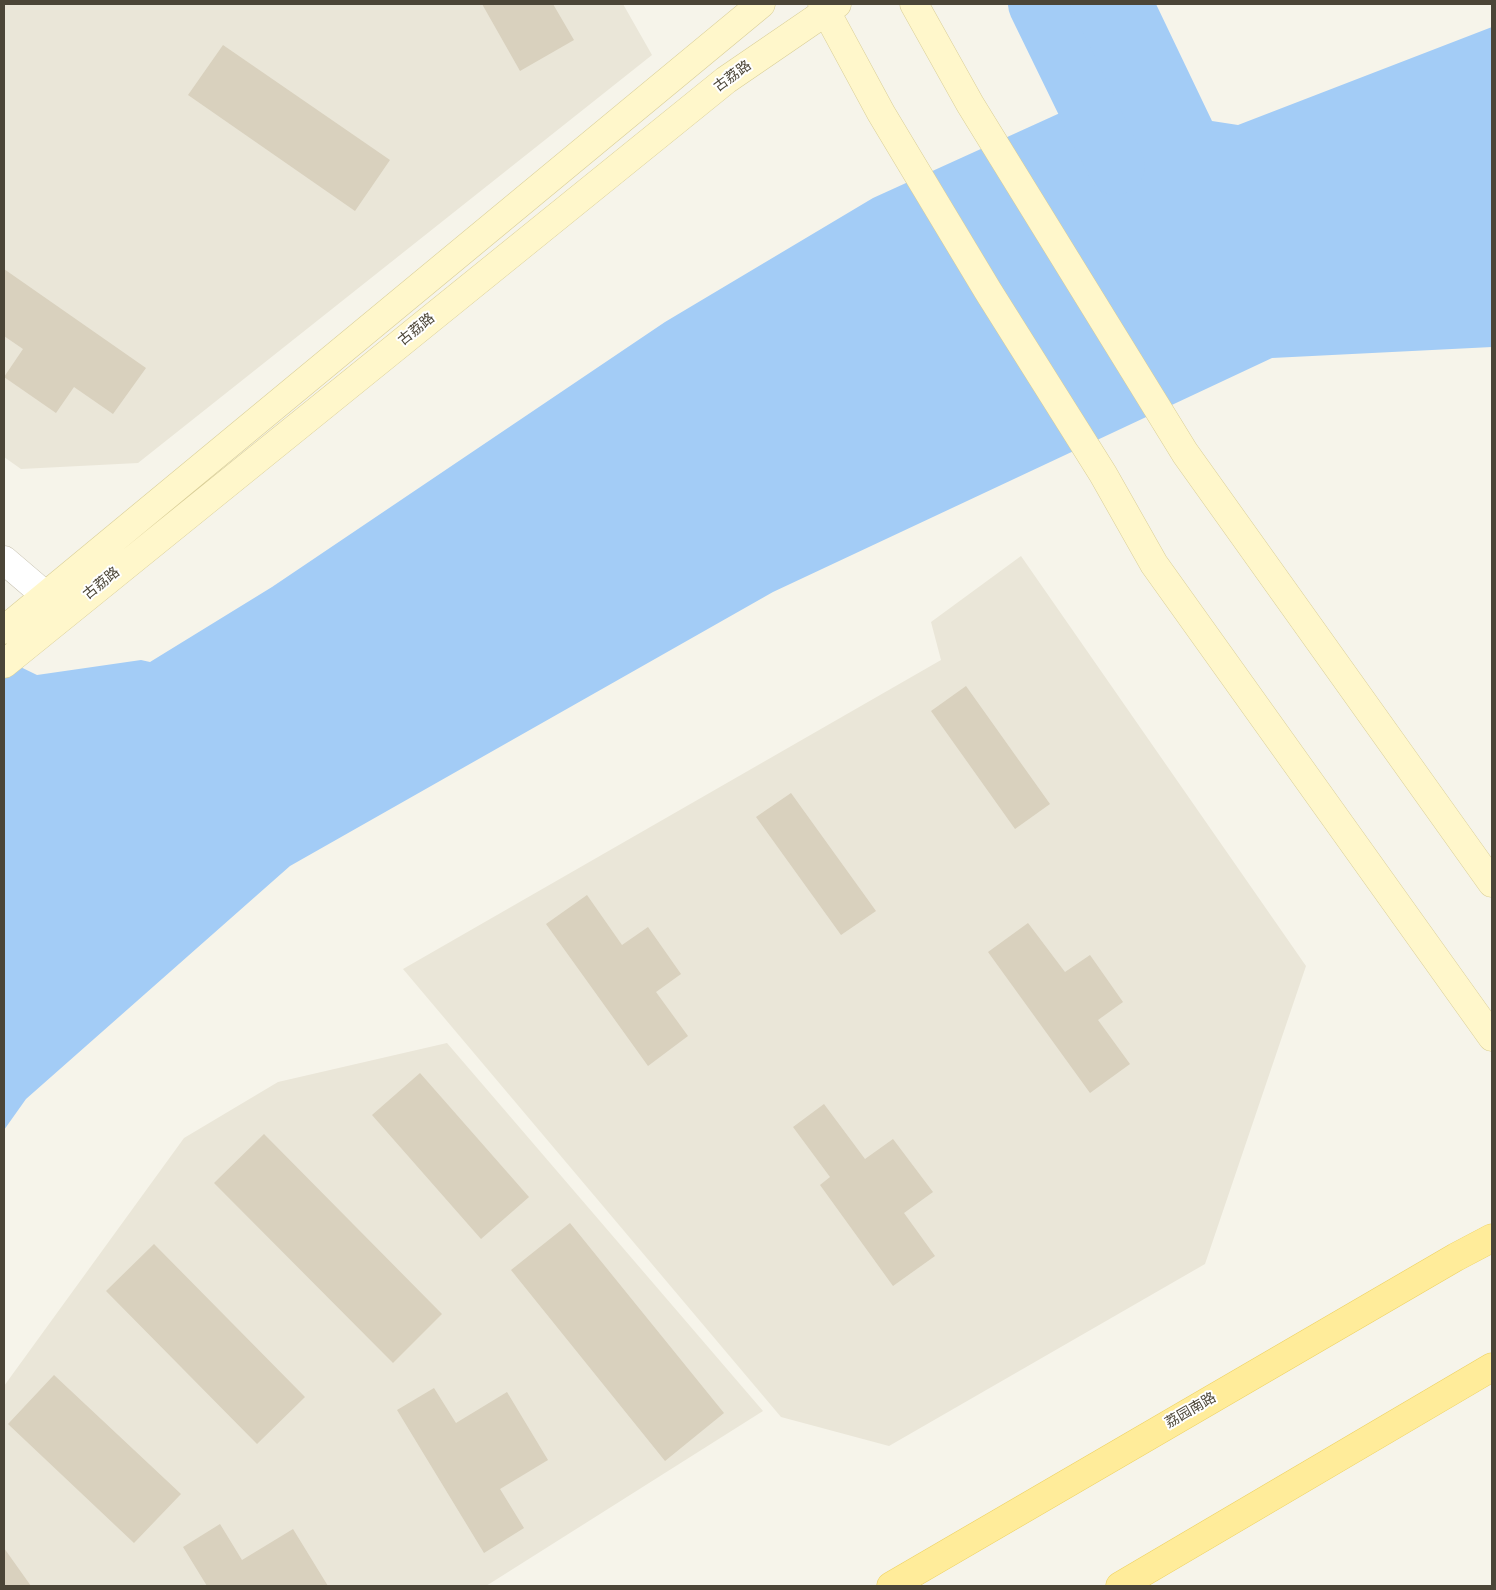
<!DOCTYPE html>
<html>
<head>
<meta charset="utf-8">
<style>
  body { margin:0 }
  #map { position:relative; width:1496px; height:1590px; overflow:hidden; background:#f6f4ea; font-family:Jost,sans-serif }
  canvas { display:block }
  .frame { position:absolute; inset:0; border:5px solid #4b4537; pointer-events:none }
</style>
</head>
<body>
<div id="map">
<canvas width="1496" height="1590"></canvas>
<div class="frame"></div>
</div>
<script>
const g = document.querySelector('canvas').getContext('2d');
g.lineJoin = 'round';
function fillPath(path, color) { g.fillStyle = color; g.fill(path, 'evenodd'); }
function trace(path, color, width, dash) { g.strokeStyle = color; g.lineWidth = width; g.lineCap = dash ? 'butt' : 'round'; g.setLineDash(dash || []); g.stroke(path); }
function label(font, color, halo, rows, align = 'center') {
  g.font = font + ' Jost,"Noto Sans SC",sans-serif'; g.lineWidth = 4; g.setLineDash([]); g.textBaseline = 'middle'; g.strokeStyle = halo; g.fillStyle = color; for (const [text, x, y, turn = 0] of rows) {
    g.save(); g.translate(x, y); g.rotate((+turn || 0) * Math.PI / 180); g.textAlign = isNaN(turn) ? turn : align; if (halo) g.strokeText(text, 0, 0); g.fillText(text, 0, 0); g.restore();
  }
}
const residential = new Path2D(`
  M4 4H623L652 55 138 463 21 469 4 457Z
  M1021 556 1306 966 1205 1264 889 1446 781 1417 403 969 941 660 931 622Z
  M447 1043 763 1411 486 1586H4V1386L184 1138 278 1082Z`);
const water = new Path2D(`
  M1063 4H1156L1212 121 1238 125 1492 27V347L1272 358 773 592 290 866 26 1099 4 1130V659L37 675 141 660 150 662 272 587 665 322 873 198 1082 103 1071 16Z`);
const river = new Path2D(`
  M1037 4 1116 166`);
const building = new Path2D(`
  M482 4H553L574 40 520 71Z
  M223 45 390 160 355 211 188 95Z
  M4 269 146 368 113 414 74 387 56 413 4 377 23 349 4 336Z
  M966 686 1050 804 1015 829 931 711Z
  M791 793 876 911 841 935 756 817Z
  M587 895 622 945 648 927 681 974 656 992 688 1036 648 1066 546 924Z
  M1028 923 1065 972 1090 955 1123 1002 1098 1020 1130 1064 1090 1093 988 952Z
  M420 1073 529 1197 481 1239 372 1115Z
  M824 1104 865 1159 893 1139 933 1192 904 1213 935 1256 893 1286 820 1185 830 1177 793 1127Z
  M264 1134 442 1314 393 1363 214 1183Z
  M570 1223 724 1413 665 1461 511 1270Z
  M154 1244 305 1397 257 1444 106 1291Z
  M54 1375 181 1494 134 1543 8 1424Z
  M434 1388 456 1423 507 1392 548 1460 500 1489 524 1528 484 1553 397 1410Z
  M220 1524 242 1560 293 1529 328 1586H207L183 1547Z
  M4 1548 31 1586H4Z`);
const street = new Path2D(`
  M4 560 45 595`);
const secondary = new Path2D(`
  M822 4 881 113 988 291 1103 474 1154 564 1492 1037
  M914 4 970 104 1185 453 1492 883
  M4 630 761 4
  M4 664 726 80 837 4`);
const primary = new Path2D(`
  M891 1586 1456 1257 1492 1238
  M1120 1586 1492 1367`);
const streetNames = [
  ["古荔路",733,77,-36],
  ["古荔路",417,330,-39],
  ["古荔路",102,584,-39],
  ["荔园南路",1191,1411,-30]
];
fillPath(residential, '#eae6d8');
fillPath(water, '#a3ccf6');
trace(river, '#a3ccf6', 58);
fillPath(building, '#d9d1be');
trace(street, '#c3bdac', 29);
trace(secondary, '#d9ce97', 29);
trace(primary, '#edd161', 29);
trace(street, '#fff', 28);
trace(secondary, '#fff7cb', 28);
trace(primary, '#ffec9a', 28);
label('14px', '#4b4537', '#fff', streetNames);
</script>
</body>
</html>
